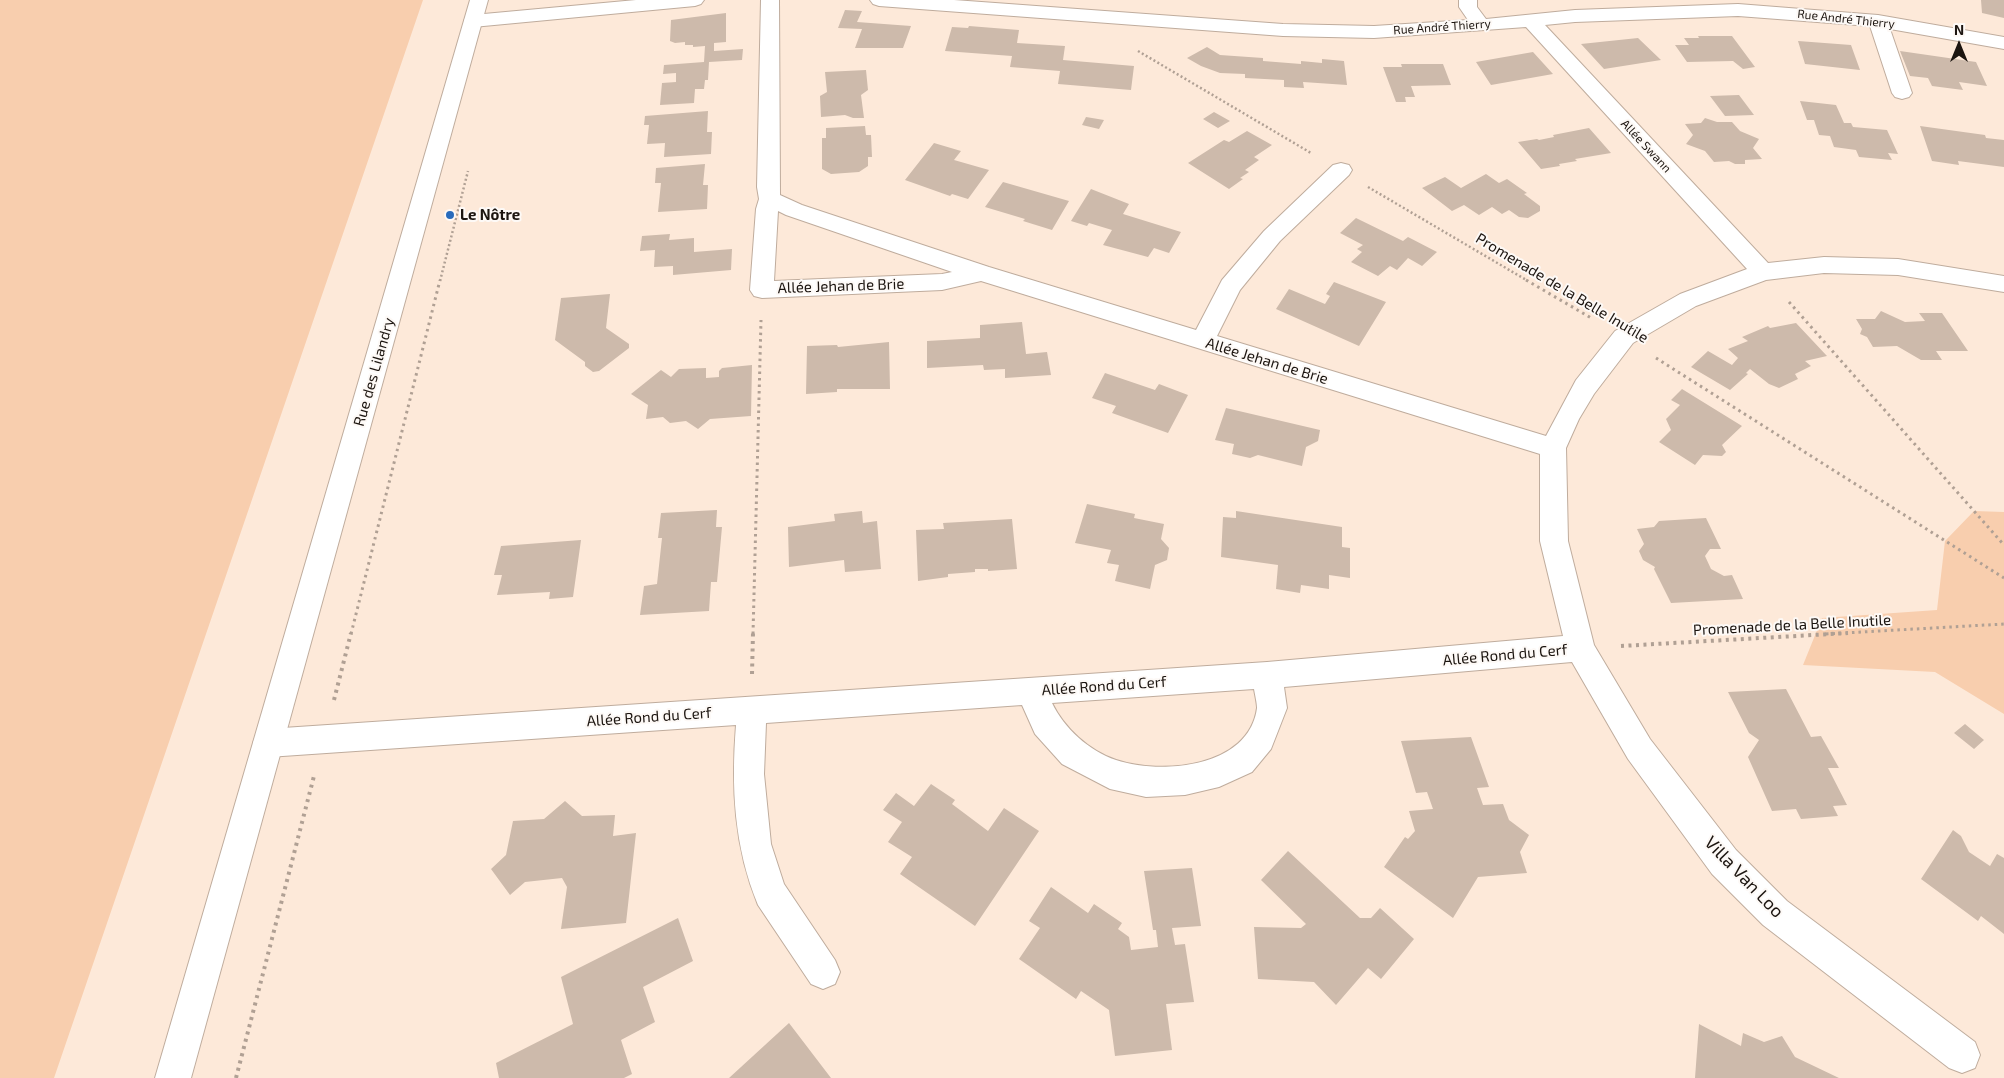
<!DOCTYPE html>
<html>
<head>
<meta charset="utf-8">
<style>
  body { margin:0 }
  #map { position:relative; width:2004px; height:1078px; overflow:hidden; background:#fde9d9; font-family:"Exo 2",sans-serif }
  canvas { display:block }
  .north { position:absolute; left:1934px; top:20px; width:50px; height:50px; -webkit-text-stroke:4px #fdf9f6; paint-order:stroke; rotate:0deg; font-size:14px; font-weight:700; line-height:20px; text-align:center; color:#1c1510 }
  .north::after { content:''; display:block; margin:auto; width:18px; height:22px; background:#1c1510; clip-path:polygon(50% 0,100% 100%,50% 72%,0 100%) }
</style>
</head>
<body>
<div id="map">
<canvas width="2004" height="1078"></canvas>
<div class="north">N</div>
</div>
<script>
const g = document.querySelector('canvas').getContext('2d');
g.lineJoin = 'round';
function fillPath(path, color) { g.fillStyle = color; g.fill(path, 'evenodd'); }
function trace(path, color, width, dash) { g.strokeStyle = color; g.lineWidth = width; g.lineCap = dash ? 'butt' : 'round'; g.setLineDash(dash || []); g.stroke(path); }
function label(font, color, halo, rows, align = 'center') {
  g.font = font + ' "Exo 2",sans-serif'; g.lineWidth = 4; g.setLineDash([]); g.textBaseline = 'middle'; g.strokeStyle = halo; g.fillStyle = color; for (const [text, x, y, turn = 0] of rows) {
    g.save(); g.translate(x, y); g.rotate((+turn || 0) * Math.PI / 180); g.textAlign = isNaN(turn) ? turn : align; if (halo) g.strokeText(text, 0, 0); g.fillText(text, 0, 0); g.restore();
  }
}
const green = new Path2D(`
  M0 0H423L54 1078H0Z
  M1974 511 2004 512V714L1935 672 1803 665 1822 618 1937 610 1945 541Z`);
const building = new Path2D(`
  M1981 0H2004V18L1982 13Z
  M845 10 862 11 857 22 911 26 903 48H855L862 29 838 28Z
  M726 13V42L714 43V51L743 49 742 60 709 62 708 80H705L704 89H695L694 103 660 105 662 83 676 82V73L663 74 664 65 704 62 705 46 693 47V45H685V42L675 43 670 41 671 20Z
  M969 26 1019 30 1017 43 1065 46 1063 60 1134 66 1131 90 1058 84 1060 71 1010 67 1012 56 945 51 952 27 968 28Z
  M1698 36H1732L1755 67 1743 69 1733 61 1687 62 1675 45H1689L1684 38H1699Z
  M1638 38 1661 60 1604 69 1581 44Z
  M1798 41 1851 45 1860 70 1805 64Z
  M1207 47 1220 55 1263 58V61L1301 64V61L1322 63V59L1344 61 1347 85 1303 82 1304 88 1284 87V80L1245 78V74L1220 73 1201 66 1187 58Z
  M1900 51 1976 62 1987 86 1959 82 1963 90 1932 86 1928 78 1910 76Z
  M1533 52 1553 74 1491 85 1476 62Z
  M1401 64H1443L1451 85 1411 86 1415 97H1405L1406 102H1396L1383 67H1402Z
  M866 70 868 90 861 95 864 118H853L845 115 821 117 820 96 827 92 825 72Z
  M1739 95 1754 115 1725 116 1710 96Z
  M1800 101 1836 105 1844 123H1851L1853 127 1887 130 1898 154 1888 153 1892 160 1859 157 1856 150 1834 147 1830 136 1819 135 1814 120H1807Z
  M708 111 707 132H712L711 154 664 157 665 143 647 144 649 125H644L645 116Z
  M1214 112 1230 121 1218 128 1203 119Z
  M1086 117 1104 120 1099 129 1082 125Z
  M1705 118 1717 122H1732L1740 131 1759 139 1753 148 1762 159 1745 160V164H1735L1729 161 1714 162 1705 151 1686 144 1693 135 1685 124 1701 123Z
  M865 126 866 135H871L872 157H868V166L859 172 831 174 822 169V138H826V128Z
  M1920 126 1985 135 1986 138 2004 140V167L1958 161 1959 165 1932 161Z
  M1589 128 1611 153 1575 159 1577 161 1559 164 1560 166 1541 169 1518 142 1537 139 1539 140 1554 137 1553 135Z
  M1247 131 1272 145 1254 157 1259 160 1245 170 1249 172 1240 178 1243 179 1229 189 1188 163 1224 140 1229 142Z
  M934 143 961 151 954 160 989 170 968 199 952 194 950 196 905 180Z
  M705 164 703 185H708L707 209 658 212 661 183H655L656 168Z
  M1486 174 1499 183 1507 179 1527 193 1524 194 1540 206V211L1528 218 1519 217 1509 210 1502 214 1492 207 1479 215 1464 205 1452 211 1422 188 1445 177 1461 188Z
  M1003 182 1069 201 1052 230 1023 221 1025 219 985 207Z
  M1091 189 1129 204 1123 214 1181 232 1169 253 1154 248 1148 257 1103 245 1112 230 1089 223 1087 226 1071 221Z
  M1356 218 1403 241 1408 237 1437 252 1422 266 1408 258 1397 270 1390 266 1378 276 1351 262 1362 252 1357 249 1363 245 1340 233Z
  M670 234 669 240 694 238V252L732 249 731 270 673 275V266L654 267 655 250 640 251 642 236Z
  M1334 282 1386 302 1359 346 1276 309 1289 289 1325 304 1330 296 1326 294Z
  M610 294 606 328 629 344V348L599 371 593 372 585 366V362L555 340 561 298Z
  M1881 311 1905 322 1925 321 1919 313H1942L1968 351H1936L1942 360H1921L1897 346 1873 347 1867 337 1860 334 1862 329 1856 319H1875Z
  M1022 322 1026 354 1047 352 1051 375 1005 378V369L984 370 983 365 927 368V341L980 338V325Z
  M1796 323 1827 356 1805 361 1811 366 1795 374 1798 379 1779 388 1769 384 1750 369 1746 373 1748 374 1730 390 1691 367 1708 351 1732 365 1738 358 1728 349 1748 341 1742 337 1768 326 1770 328Z
  M889 342 890 389H837V392L806 394 807 346 837 345 838 347Z
  M752 365 751 416 710 419 698 429 686 421 670 423 663 417 646 419 648 405 631 394 661 370 671 377 679 369 706 368V378L719 377V371L722 368Z
  M1105 373 1155 390 1159 384 1188 395 1168 433 1112 413 1116 406 1092 398Z
  M1682 389 1742 426 1722 445 1726 452 1722 456 1703 455 1695 465 1659 442 1671 430 1666 419 1680 405 1671 400Z
  M1226 408 1320 430 1318 441 1306 447 1302 466 1258 455 1250 458 1232 454 1234 444 1215 440Z
  M1087 504 1135 514 1134 518 1164 524 1161 539 1169 548 1167 560 1155 565 1150 589 1115 581 1119 565 1107 563 1111 550 1075 543Z
  M717 510 716 527H722L717 582H711L709 611 640 615 644 586 657 584 662 538H658L661 513Z
  M862 511 863 523 877 521 881 569 845 572 844 560 789 567 788 527 835 521 834 514Z
  M1236 511 1342 527V547L1350 548V578L1329 575V589L1301 585 1300 593 1276 589 1278 565 1221 557 1223 517 1236 518Z
  M1706 518 1721 549H1710L1705 556 1711 569 1724 576 1732 575 1743 599 1671 603 1654 569 1655 567 1643 560 1639 551 1644 544 1637 529 1654 527 1659 521Z
  M1012 519 1017 569 988 571V569H975V572L948 574V577L918 581 916 530 944 529 943 523Z
  M581 540 573 597 549 599 550 592 497 595 502 575H494L501 546Z
  M1786 689 1811 737 1821 736 1839 768H1828L1847 805 1833 806 1838 816 1801 819 1796 809 1772 811 1748 757 1759 740 1749 733 1728 692Z
  M1965 724 1984 740 1974 749 1954 733Z
  M1471 737 1489 787 1477 788 1483 805 1503 804 1509 820 1529 835 1520 852 1527 873 1478 877 1453 918 1384 867 1405 837 1408 839 1415 831 1409 811 1433 809 1427 792 1416 793 1401 741Z
  M931 784 955 800 952 804 988 831 1004 808 1039 831 975 926 900 874 912 857 888 842 902 822 883 810 896 793 914 806Z
  M565 801 582 816 615 815 613 836 636 833 626 923 561 929 567 887 562 878 525 882 510 895 491 869 506 855 513 821 544 819Z
  M1953 830 1961 836 1969 852 1990 866 1997 854 2004 858V934L1981 916 1978 921 1921 879Z
  M1288 851 1360 918H1371L1380 908 1414 939 1381 979 1368 968 1336 1005 1314 982 1258 979 1254 927 1301 928 1306 924 1261 880Z
  M1192 868 1201 926 1172 928 1175 945 1185 944 1194 1002 1166 1004 1172 1050 1115 1056 1109 1010 1081 991 1076 999 1019 959 1040 928 1029 921 1051 887 1088 913 1094 904 1122 923 1118 929 1129 937 1131 950 1158 947 1156 930H1153L1144 871Z
  M678 918 693 961 643 987 655 1022 621 1040 632 1074 624 1078H499L496 1063 573 1024 561 977Z
  M789 1023 831 1078H729Z
  M1699 1024 1741 1046 1743 1033 1764 1042 1782 1036 1795 1057 1839 1078H1695Z`);
const pathFar2 = new Path2D(`
  M1138 51 1311 153
  M1368 187 1528 281
  M440 281 468 171`);
const pathFar1 = new Path2D(`
  M1526 280 1593 319
  M1789 302 2004 545
  M1656 358 2004 578
  M351 634 440 280
  M753 634 761 320
  M1826 634 2004 624`);
const path = new Path2D(`
  M1621 646 1848 633
  M752 674 753 633
  M334 700 351 633
  M236 1078 314 776`);
const minor = new Path2D(`
  M636 0H704L701 4 695 6 473 27 466 25 464 21 466 17 473 15Z
  M761 0H779L780 195 802 205 989 267 1196 330 1222 280 1264 231 1333 165 1341 163 1349 165 1352 170 1349 175 1280 241 1240 290 1217 336 1546 436 1576 380 1615 331 1680 294 1747 269 1526 27 1374 38 1283 36 879 6 873 4 870 0H954L1283 24 1374 26 1468 20 1459 7V0H1477V7L1486 19 1575 10 1738 4 1878 15 2004 37V49L1890 29 1912 93 1909 97 1902 99 1895 97 1892 93 1870 26 1738 16 1575 22 1545 25 1768 263 1824 257 1898 259 2004 276V292L1898 275 1824 273 1766 280 1696 306 1633 343 1594 394 1579 419 1566 448 1568 541 1594 645 1650 739 1736 850 1787 901 1975 1042 1980 1055 1975 1068 1962 1073 1949 1068 1763 925 1712 874 1628 759 1572 662 1284 687 1287 708 1271 749 1252 772 1219 787 1185 795 1146 797 1110 789 1062 764 1035 734 1022 705 766 723 764 774 771 844 784 884 835 960 840 972 835 984 823 989 811 984 758 905C734 847 731 787 736 725L268 757 257 753 253 743 257 733 268 729 1267 662 1563 636 1540 541V454L981 281 942 290 762 298 754 296 750 290 756 209 759 199 757 187ZM778 211 786 215 952 272 942 274 774 281ZM1254 689C1255 695 1257 703 1257 708 1249 768 1161 775 1116 760 1089 751 1064 728 1052 703Z`);
const major = new Path2D(`
  M470 0H488L191 1078H155Z`);
const markers = [
  [450,215,5,"#286bbc"]
];
const farStreetnames = [
  ["Rue André Thierry",1846,19,6],
  ["Rue André Thierry",1442,27,-4],
  ["Allée Swann",1646,146,47]
];
const poiNames = [
  ["Le Nôtre",460,215]
];
const streetNames = [
  ["Allée Jehan de Brie",841,286,-2],
  ["Promenade de la Belle Inutile",1562,288,31],
  ["Allée Jehan de Brie",1267,361,17],
  ["Rue des Lilandry",374,372,-74],
  ["Promenade de la Belle Inutile",1792,625,-3],
  ["Allée Rond du Cerf",1505,655,-5],
  ["Allée Rond du Cerf",1104,686,-4],
  ["Allée Rond du Cerf",649,717,-4]
];
const nearStreetnames = [
  ["Villa Van Loo",1744,877,46]
];
fillPath(green, '#f8ceae');
fillPath(building, '#cdbaab');
trace(minor, '#bfac9d', 2);
trace(major, '#bfac9d', 2);
trace(pathFar2, '#b0a094', 2.5, [2, 2.5]);
trace(pathFar1, '#b0a094', 3, [2.5, 4]);
trace(path, '#b0a094', 4, [3, 4.5]);
fillPath(minor, '#fff');
fillPath(major, '#fff');
for (const [x, y, r, color] of markers) { const dot = new Path2D(); dot.arc(x, y, r, 0, 2 * Math.PI); g.fillStyle = color; g.fill(dot); trace(dot, '#fdf9f6', 2); }
label('12px', '#1c1510', '#fdf9f6', farStreetnames);
label('bold 15px', '#1c1510', '#fdf9f6', poiNames, 'left');
label('15px', '#1c1510', '#fdf9f6', streetNames);
label('18px', '#1c1510', '#fdf9f6', nearStreetnames);
</script>
</body>
</html>
